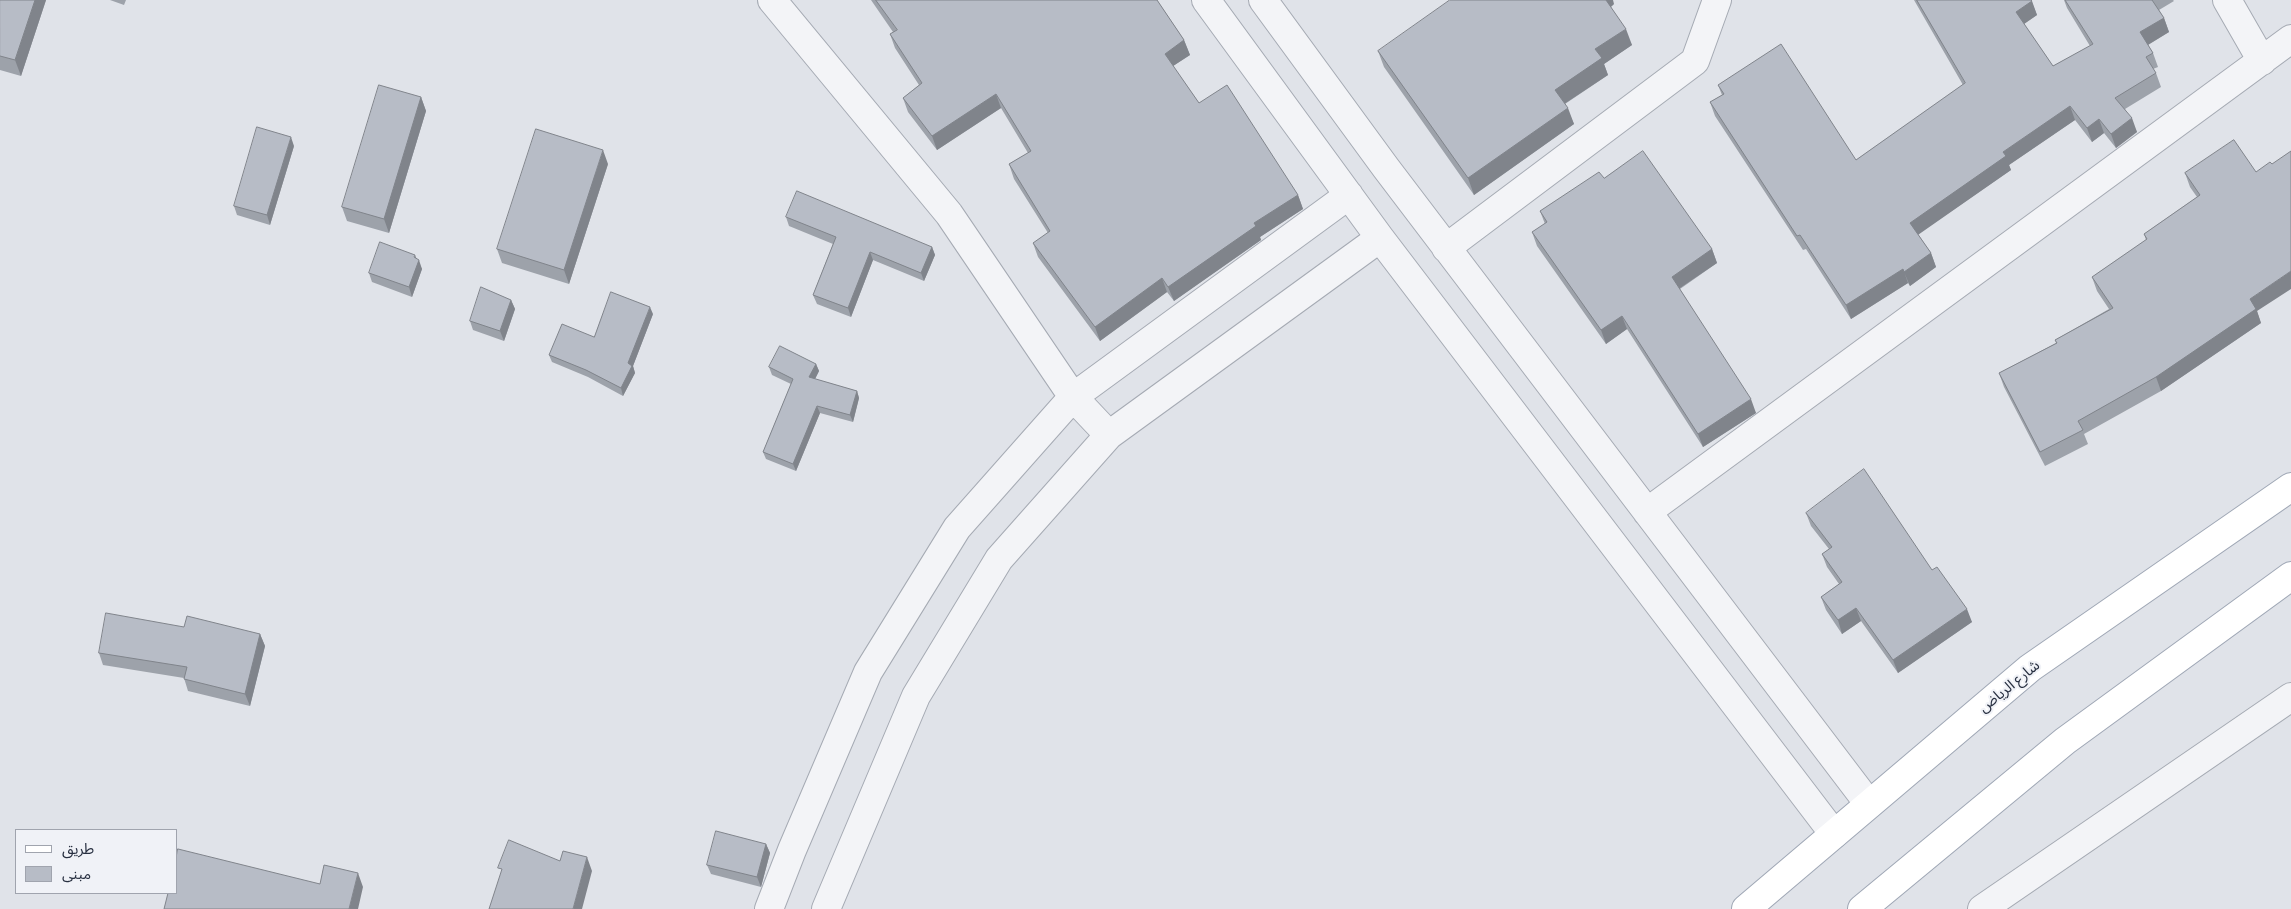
<!DOCTYPE html>
<html>
<head>
<meta charset="utf-8">
<style>
  body { margin:0 }
  #map { position:relative; width:2291px; height:909px; overflow:hidden; background:#e0e3e9; font-family:Commissioner,"Noto Sans Arabic",sans-serif }
  canvas { display:block }
  .legend { position:absolute; left:15px; top:829px; width:162px; height:65px; box-sizing:border-box; background:#f0f2f7; border:1px solid #a0a4ae; margin:0; padding:6px 9px; list-style:none; font-size:15px; color:#283041 }
  .legend li { display:flex; align-items:center; gap:10px; height:25px }
  .legend b { width:25px; border:1px solid #a0a4ae }
</style>
</head>
<body>
<div id="map">
<canvas width="2291" height="909"></canvas>
<ul class="legend">
<li><b style="height:6px;background:#fff"></b>طريق</li>
<li><b style="height:14px;background:#b7bcc6"></b>مبنى</li>
</ul>
</div>
<script>
const g = document.querySelector('canvas').getContext('2d');
g.lineJoin = 'round';
function trace(path, color, width, dash) { g.strokeStyle = color; g.lineWidth = width; g.lineCap = dash ? 'butt' : 'round'; g.setLineDash(dash || []); g.stroke(path); }
function fillPath(path, color) { g.fillStyle = color; g.fill(path, 'evenodd'); }
function label(font, color, halo, rows, align = 'center') {
  g.font = font + ' Commissioner,"Noto Sans Arabic",sans-serif'; g.lineWidth = 4; g.setLineDash([]); g.textBaseline = 'middle'; g.strokeStyle = halo; g.fillStyle = color; for (const [text, x, y, turn = 0] of rows) {
    g.save(); g.translate(x, y); g.rotate((+turn || 0) * Math.PI / 180); g.textAlign = isNaN(turn) ? turn : align; if (halo) g.strokeText(text, 0, 0); g.fillText(text, 0, 0); g.restore();
  }
}
const minor = new Path2D(`
  M772 0 949 214 1073 397 1109 435
  M1206 0 1380 238 1834 834
  M1263 0 1386 168 1869 804
  M2227 0 2262 61
  M1446 248 1695 61 1717 0
  M1647 512 2291 39
  M769 909 792 850 868 672 957 528 1073 397 1349 195
  M826 909 916 696 999 559 1109 435 1380 238
  M1982 909 2291 697`);
const primary = new Path2D(`
  M1746 909 2030 668 2291 487
  M1862 909 2065 741 2291 576`);
const wall = new Path2D(`
  M0 0H46L21 76 0 70Z
  M110 0H126L124 5Z
  M871 0H1157L1184 40 1190 55 1173 66 1199 103 1298 195 1303 209 1260 237 1261 240 1174 301 1167 292 1100 341 1038 257 1033 243 1048 233 1014 179 1009 164 1028 153 1001 108 937 150 908 112 903 98 919 85 895 48 890 34 893 32Z
  M1914 0H2031L2037 15 2024 24 2053 66 2090 46 2067 8 2064 0H2173L2174 1 2159 10 2164 18 2169 32 2148 45 2153 53 2158 67 2153 69 2156 73 2161 87 2125 109 2137 132 2116 148 2104 133 2092 142 2075 120 2009 165 2011 170 1918 234 1931 253 1936 267 1910 286 1908 283 1851 319 1806 249 1803 250 1715 116 1710 102 1722 95 1718 85 1856 160 1963 85Z
  M1614 4 1611 7 1632 45 1604 64 1608 75 1565 104 1574 124 1474 195 1384 67 1378 51Z
  M421 97 426 111 389 233 347 221 342 207Z
  M2234 140 2257 311 2261 323 2161 391 2084 434 2088 444 2045 466 2004 387 1999 373 2056 343 2055 340 2109 309 2097 291 2092 277 2146 240 2144 234 2197 197 2190 187 2185 173Z
  M294 146 270 225 237 215 234 206Z
  M608 164 569 284 502 263 497 249Z
  M1604 178 1712 249 1717 263 1680 289 1756 413 1703 447 1627 329 1606 344 1537 246 1532 232 1545 224 1540 211Z
  M786 217 932 247 935 255 924 281 873 260 851 317 817 304 813 295 833 244 789 226Z
  M416 259 422 269 412 297 372 282 369 273Z
  M511 300 515 309 504 341 473 330 470 321Z
  M653 314 633 366 635 373 623 396 588 377 552 362 549 355Z
  M816 364 819 371 815 379 857 391 859 398 853 422 820 413 796 471 766 459 763 452 791 384 772 375 769 367Z
  M1806 513 1932 570 1972 622 1898 673 1861 621 1842 634 1826 610 1821 597 1839 584 1827 567 1822 554 1829 549 1811 526Z
  M184 627 260 634 265 646 250 706 188 691 184 678 103 665 99 653Z
  M766 844 770 853 761 887 711 874 707 865Z`);
const shadedWall = new Path2D(`
  M35 0H46L21 76 15 60Z
  M1603 0H1613L1614 4 1607 10Z
  M2032 1 2037 15 2021 26 2016 12Z
  M2164 18 2169 32 2146 46 2140 32Z
  M1626 29 1632 45 1604 64 1608 75 1561 106 1555 90 1595 49Z
  M1184 40 1190 55 1170 68 1165 54Z
  M996 94 1001 108 937 150 932 136Z
  M421 97 426 111 389 233 384 219Z
  M2070 106 2075 120 2009 165 2011 170 1915 237 1910 223 2003 152Z
  M1568 108 1574 124 1474 195 1468 178Z
  M2132 118 2137 132 2116 148 2111 134Z
  M2099 119 2104 133 2092 142 2087 128Z
  M291 137 294 146 270 225 267 215Z
  M603 150 608 164 569 284 564 270Z
  M1298 195 1303 209 1260 237 1261 240 1174 301 1168 287 1254 223Z
  M932 247 935 255 924 281 921 273Z
  M1712 249 1717 263 1677 290 1672 277Z
  M870 252 873 260 851 317 848 308Z
  M1931 253 1936 267 1910 286 1904 272Z
  M415 255 418 262 419 260 422 269 412 297 409 287Z
  M1903 269 1908 283 1851 319 1846 305Z
  M2291 271V289L2257 311 2261 323 2161 391 2156 377 2250 299Z
  M1162 278 1167 292 1100 341 1095 327Z
  M511 300 515 309 504 341 500 331Z
  M650 307 653 314 633 366 635 373 623 396 621 388 628 363Z
  M1622 316 1627 329 1606 344 1601 330Z
  M816 364 819 371 812 385 809 377Z
  M857 391 859 398 853 422 850 415Z
  M1751 399 1756 413 1703 447 1698 434Z
  M817 406 820 413 796 471 793 464Z
  M1856 608 1861 621 1842 634 1838 620Z
  M1967 609 1972 622 1898 673 1893 660Z
  M260 634 265 646 250 706 245 694Z
  M766 844 770 853 761 887 757 877Z
  M587 857 592 871 582 909H573Z
  M358 873 363 887 358 909H349Z`);
const building = new Path2D(`
  M0 0H35L15 60 0 56Z
  M876 0H1157L1184 40 1165 54 1199 103 1227 85 1298 195 1254 223 1256 226 1168 287 1162 278 1095 327 1033 243 1050 231 1009 164 1031 151 996 94 932 136 903 98 922 83 890 34 897 30Z
  M1450 0H1606L1626 29 1595 49 1602 58 1555 90 1568 108 1468 178 1378 51Z
  M1917 0H2031L2032 1 2016 12 2053 66 2093 44 2065 0H2152L2164 18 2140 32 2153 53 2146 57 2156 73 2115 98 2132 118 2111 134 2099 119 2087 128 2070 106 2003 152 2006 156 1910 223 1931 253 1904 272 1903 269 1846 305 1800 235 1797 236 1710 102 1724 94 1718 85 1781 44 1856 160 1965 83Z
  M379 85 421 97 384 219 342 207Z
  M257 127 291 137 267 215 234 206Z
  M536 129 603 150 564 270 497 249Z
  M2234 140 2256 172 2270 162 2272 164 2291 151V271L2250 299 2256 309 2156 377 2078 421 2083 430 2040 452 1999 373 2057 343 2055 340 2113 308 2092 277 2147 239 2144 234 2200 195 2185 173Z
  M1643 151 1712 249 1672 277 1751 399 1698 434 1622 316 1601 330 1532 232 1547 222 1540 211 1599 172 1604 178Z
  M797 191 932 247 921 273 870 252 848 308 813 295 836 237 786 217Z
  M380 242 415 255 414 257 419 260 409 287 369 273Z
  M481 287 511 300 500 331 470 321Z
  M611 292 650 307 628 363 632 366 621 388 586 370 549 355 562 324 594 337Z
  M780 346 816 364 809 377 857 391 850 415 817 406 793 464 763 452 793 379 769 367Z
  M1864 469 1932 570 1937 567 1967 609 1893 660 1856 608 1838 620 1821 597 1842 582 1822 554 1832 547 1806 513Z
  M106 613 184 627 187 616 260 634 245 694 184 679 187 667 99 653Z
  M716 831 766 844 757 877 707 865Z
  M509 840 560 861 563 851 587 857 573 909H489L502 869 498 868Z
  M178 849 320 884 324 865 358 873 349 909H164L168 893H176V858Z`);
const streetNames = [
  ["شارع الرياض",2009,686,-39]
];
trace(minor, '#a5aab3', 30);
trace(primary, '#9fa7b5', 30);
trace(minor, '#f3f4f7', 28);
trace(primary, '#fff', 28);
fillPath(wall, '#9da2aa');
fillPath(shadedWall, '#80848b');
fillPath(building, '#b7bcc6');
trace(building, '#80848b', 1);
label('15px', '#283041', '#f0f2f7', streetNames);
</script>
</body>
</html>
